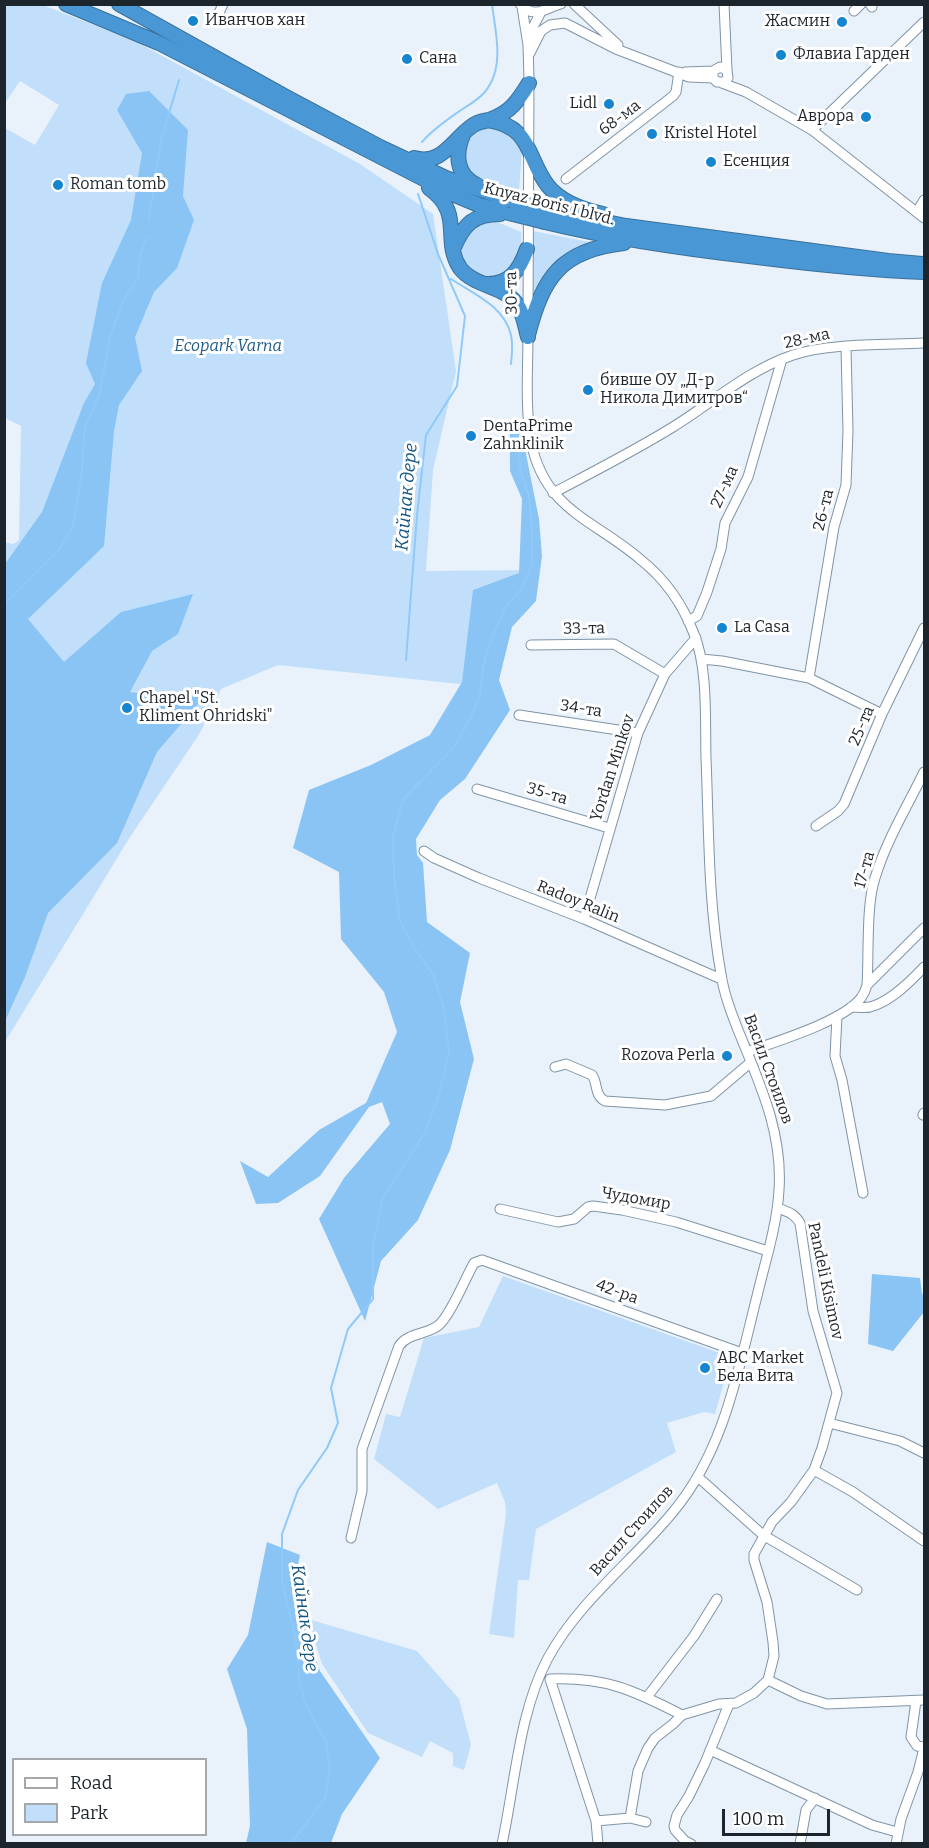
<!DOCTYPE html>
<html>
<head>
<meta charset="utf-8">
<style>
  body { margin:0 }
  #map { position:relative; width:929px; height:1848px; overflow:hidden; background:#e9f2fa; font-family:Bitter,serif }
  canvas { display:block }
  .frame { position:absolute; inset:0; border:6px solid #1d252c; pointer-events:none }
  .legend { position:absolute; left:12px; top:1758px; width:195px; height:78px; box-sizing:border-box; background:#fff; border:2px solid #a5a8ab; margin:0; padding:8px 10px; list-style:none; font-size:18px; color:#1d252c }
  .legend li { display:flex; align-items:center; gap:12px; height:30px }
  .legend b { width:30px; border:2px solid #a5a8ab }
  .scale { position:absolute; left:722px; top:1809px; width:108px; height:27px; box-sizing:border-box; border:3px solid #1d252c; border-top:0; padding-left:8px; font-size:18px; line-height:21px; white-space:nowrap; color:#1d252c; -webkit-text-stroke:4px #fff; paint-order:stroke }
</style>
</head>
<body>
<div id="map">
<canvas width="929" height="1848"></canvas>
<div class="frame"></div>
<ul class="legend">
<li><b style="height:8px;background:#fff"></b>Road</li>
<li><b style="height:16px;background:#c1dffa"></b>Park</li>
</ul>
<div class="scale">100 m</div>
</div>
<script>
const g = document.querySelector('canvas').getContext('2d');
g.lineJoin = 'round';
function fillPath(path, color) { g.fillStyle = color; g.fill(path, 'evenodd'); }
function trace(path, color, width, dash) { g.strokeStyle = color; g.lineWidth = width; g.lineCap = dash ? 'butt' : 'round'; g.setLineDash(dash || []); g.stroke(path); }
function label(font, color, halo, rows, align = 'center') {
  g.font = font + ' Bitter,serif'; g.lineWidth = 6; g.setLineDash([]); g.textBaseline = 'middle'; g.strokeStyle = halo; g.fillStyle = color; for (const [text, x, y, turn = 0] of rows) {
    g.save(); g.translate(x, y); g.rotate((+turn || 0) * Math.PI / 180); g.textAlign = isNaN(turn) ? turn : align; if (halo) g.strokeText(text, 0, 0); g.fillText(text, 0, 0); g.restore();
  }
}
const green = new Path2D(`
  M40 4 135 41 360 164 433 214 456 371 433 470 426 571 537 570 508 624 498 688 278 665 221 689 200 733 130 837 5 1042 4 542 13 544 19 540 21 426 5 418V128L35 145 59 105 20 81 5 103 4 5Z
  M484 123 510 130 522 149 519 192C506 188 485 186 474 177 464 169 460 149 467 138 471 131 477 128 484 123Z
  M487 221H495L521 232 522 254 510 273C503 275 494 279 487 278 464 276 451 244 470 228 474 225 482 223 487 221Z
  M533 231 595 243 534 298 533 297Z
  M503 1276 731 1357 715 1414 704 1412 667 1423 676 1452 536 1529 529 1580H518L514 1638 489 1634 506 1514 505 1502 497 1483 438 1509 374 1459 386 1414 400 1417 424 1338 479 1327Z
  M308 1619 417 1651 459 1699 471 1745 464 1770 453 1766V1753L430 1741 422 1757 368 1733 322 1664Z`);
const forest = new Path2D(`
  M149 91 188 130 183 196 194 220 177 268 154 292 135 337 142 371 119 405 114 431 104 546 28 619 64 662 121 612 193 594 178 634 152 651 130 692 171 698 184 694 205 696 157 752 117 843 48 913 25 977 5 1021V564L42 512 84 403 95 384 86 363 102 283 131 220 142 153 117 110 126 94Z
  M520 424 539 519 542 556 536 601 512 627 499 680 510 710 465 779 440 800 416 839 417 855 423 863 427 922 470 953 460 1002 474 1059 450 1150 418 1220 381 1261 365 1321 319 1219 344 1178 390 1124 382 1102 369 1107 320 1176 278 1203 256 1204 240 1161 268 1177 319 1130 366 1103 397 1032 384 992 341 939 339 872 293 848 309 790 371 765 430 735 462 682 473 590 519 573 522 499 510 471V427Z
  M872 1274 920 1278 922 1293 924 1297V1312L893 1351 868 1344Z
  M267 1542 300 1555 292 1592 320 1671 380 1758 342 1814 331 1843H246L250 1826 247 1729 227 1669 248 1635Z`);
const stream = new Path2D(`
  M422 142C433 129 447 120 461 110 471 104 484 96 489 86 504 63 495 30 492 4
  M149 220 161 140 179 80
  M451 279C474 294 504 306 511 335 513 344 512 355 511 364
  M4 605 58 551 73 527 81 478 85 426 99 396 110 338 123 301 138 278 140 255 147 237
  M406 660 417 515 426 435 457 386 465 316 438 254 418 194
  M291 1844 325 1798 330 1771 326 1742 305 1703 299 1678 297 1646 282 1580V1534L298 1490 327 1448 338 1423 331 1388 348 1329 373 1299V1247L382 1199 426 1131 440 1091 449 1052 444 1009 434 976 415 949 400 921 394 876 393 837 403 799 455 746 471 717 480 695 484 662 493 635 505 608 522 588 532 565V532L529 496 521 473 516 432`);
const minor = new Path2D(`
  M520 4C534 20 545 8 561 4
  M574 4 618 45
  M724 4 727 70
  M870 4 872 7
  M522 7 528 45 529 79 528 319
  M854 11 861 4
  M219 13 223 4
  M529 40 532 29 541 12
  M530 53 541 31 550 25 565 23 616 49 689 77 713 78
  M685 72 713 71 720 67 727 70 728 78 724 82H717L713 78V71
  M722 83 746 92 812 130 924 218
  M812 130 924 22
  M566 179 673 96 676 92 679 72
  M917 212 924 200
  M553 493C593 472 634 451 673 427 712 403 748 370 793 355 829 343 886 345 924 343
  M688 621 697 616 707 592 721 549 725 523 748 477 782 359
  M531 645 614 644 665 674
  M701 659 722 661 809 678 882 714
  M809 678 834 527 846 485 848 431 846 347
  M519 715 638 733
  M477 789 609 828
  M816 826 838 811 844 804 882 714 924 628
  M424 851 434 858 479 878 584 919 721 979
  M584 919 638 733 665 674 696 638
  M867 985C869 955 866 905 875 878 886 841 907 807 924 772
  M851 1007C857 1007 865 1008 870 1007 890 1002 910 982 924 967
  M837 1016 835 1056 842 1080 863 1193
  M747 1052C777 1041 842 1022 861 998 864 994 866 989 867 985L924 928
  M555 1067 566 1064 592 1075C598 1083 594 1095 605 1101L665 1105 711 1096 751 1062
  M923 1115 924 1113
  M500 1209 558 1222 574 1219 588 1207 593 1206 622 1210 676 1222 768 1251
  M829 1423 900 1441 924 1453
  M814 1470 853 1492 924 1541
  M698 1477 763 1535 857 1590
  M351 1538 362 1491V1449L399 1346C409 1332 427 1335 439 1325 451 1314 465 1279 474 1263L482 1260 742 1353
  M550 1679 596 1821 598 1844
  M550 1679C606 1677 633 1690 682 1715
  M768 1680 801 1696 827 1704 924 1700
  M647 1697 694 1636 717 1599
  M916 1701 911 1737 917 1746 924 1747
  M710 1750 872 1825 897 1832
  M630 1818 638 1771 648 1748 655 1738 673 1724 682 1715 719 1704 736 1703 754 1693 768 1680 774 1656 773 1642 767 1602 754 1560V1554L772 1522 791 1502 814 1470 822 1448 837 1393 813 1311 800 1223C794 1213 788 1212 778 1208
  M596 1821 630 1818 646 1822
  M502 1844C515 1784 519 1712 548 1658 579 1601 632 1562 673 1512 724 1451 738 1371 757 1296 765 1262 777 1226 779 1190 783 1132 759 1082 738 1030 731 1012 724 994 721 974 708 902 709 831 706 758 705 721 708 667 694 634 683 605 665 579 641 560 595 520 545 511 531 442 525 406 528 369 528 333
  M691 1844 685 1841 675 1830 674 1826 677 1815 689 1796 705 1763 729 1704
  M800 1844 806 1810 815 1798
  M896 1844 901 1819 918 1772 924 1748`);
const highway = new Path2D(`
  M66 4 159 43 455 195 479 205 513 214
  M119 4 286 97 380 147 446 178 510 200
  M488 120C533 127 526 158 548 186 561 202 584 210 603 214
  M463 135C455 154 456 176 477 185
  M414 158C442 166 452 140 472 126 477 122 483 121 489 120 510 113 518 101 529 83
  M429 188C465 214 441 239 460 268 474 287 507 286 518 306 524 315 525 327 528 337
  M547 210 626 226 888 261 922 264
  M545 222C615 239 686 249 757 257 813 264 868 270 924 272
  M454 247C464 224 474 214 500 214
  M486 284C510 285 520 269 527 249
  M528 335C543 277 561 250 624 243`);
const highwayBridge = new Path2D(`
  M510 200 547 210
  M513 214 545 222`);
const markers = [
  [193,21,6,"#1485ce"],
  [842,22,6,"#1485ce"],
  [781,55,6,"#1485ce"],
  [407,59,6,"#1485ce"],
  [609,104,6,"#1485ce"],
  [866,117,6,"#1485ce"],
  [652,134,6,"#1485ce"],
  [711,162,6,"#1485ce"],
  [58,185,6,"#1485ce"],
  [588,390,6,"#1485ce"],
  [471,436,6,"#1485ce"],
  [722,628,6,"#1485ce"],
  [127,708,6,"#1485ce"],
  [727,1056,6,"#1485ce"],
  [705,1368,6,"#1485ce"]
];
const poiNames = [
  ["Иванчов хан",205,21],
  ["Жасмин",830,22,"right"],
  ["Флавиа Гарден",793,55],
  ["Сана",419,59],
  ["Lidl",597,104,"right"],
  ["Аврора",854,117,"right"],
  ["Kristel Hotel",664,134],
  ["Есенция",723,162],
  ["Roman tomb",70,185],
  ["бивше ОУ „Д-р",600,381],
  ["Никола Димитров“",600,399],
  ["DentaPrime",483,427],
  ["Zahnklinik",483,445],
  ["La Casa",734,628],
  ["Chapel \"St.",139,699],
  ["Kliment Ohridski\"",139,717],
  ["Rozova Perla",715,1056,"right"],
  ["ABC Market",717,1359],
  ["Бела Вита",717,1377]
];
const streetNames = [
  ["68-ма",620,118,-37],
  ["Knyaz Boris I blvd.",549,204,14],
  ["30-та",512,293,-91],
  ["28-ма",807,339,-12],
  ["27-ма",725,487,-66],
  ["26-та",824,510,-76],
  ["33-та",584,629,-1],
  ["34-та",581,709,9],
  ["25-та",862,726,-67],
  ["Yordan Minkov",613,768,-72],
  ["35-та",547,794,17],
  ["17-та",865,870,-74],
  ["Radoy Ralin",578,902,22],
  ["Васил Стоилов",768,1069,70],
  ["Чудомир",636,1199,10],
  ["Pandeli Kisimov",825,1281,78],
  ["42-ра",617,1292,20],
  ["Васил Стоилов",632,1531,-48]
];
const parkNames = [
  ["Ecopark Varna",228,347]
];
const waterNames = [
  ["Кайнак дере",407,497,-85],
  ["Кайнак дере",304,1618,82]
];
fillPath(green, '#c1dffa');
fillPath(forest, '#8ac4f5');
trace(stream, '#8fc9fa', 2);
trace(minor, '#7f94a6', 11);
trace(highway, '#3a709a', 16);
trace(minor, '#fff', 9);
trace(highway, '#4998d5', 14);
trace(highwayBridge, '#3a709a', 16, []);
trace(highwayBridge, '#4998d5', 14);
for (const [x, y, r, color] of markers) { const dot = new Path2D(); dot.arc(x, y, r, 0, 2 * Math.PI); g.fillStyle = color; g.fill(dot); trace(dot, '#fff', 2); }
label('16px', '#1d252c', '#fff', poiNames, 'left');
label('16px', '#1d252c', '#fff', streetNames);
label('italic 16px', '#1e5c8a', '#fff', parkNames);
label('italic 18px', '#155583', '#fff', waterNames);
</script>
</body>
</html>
